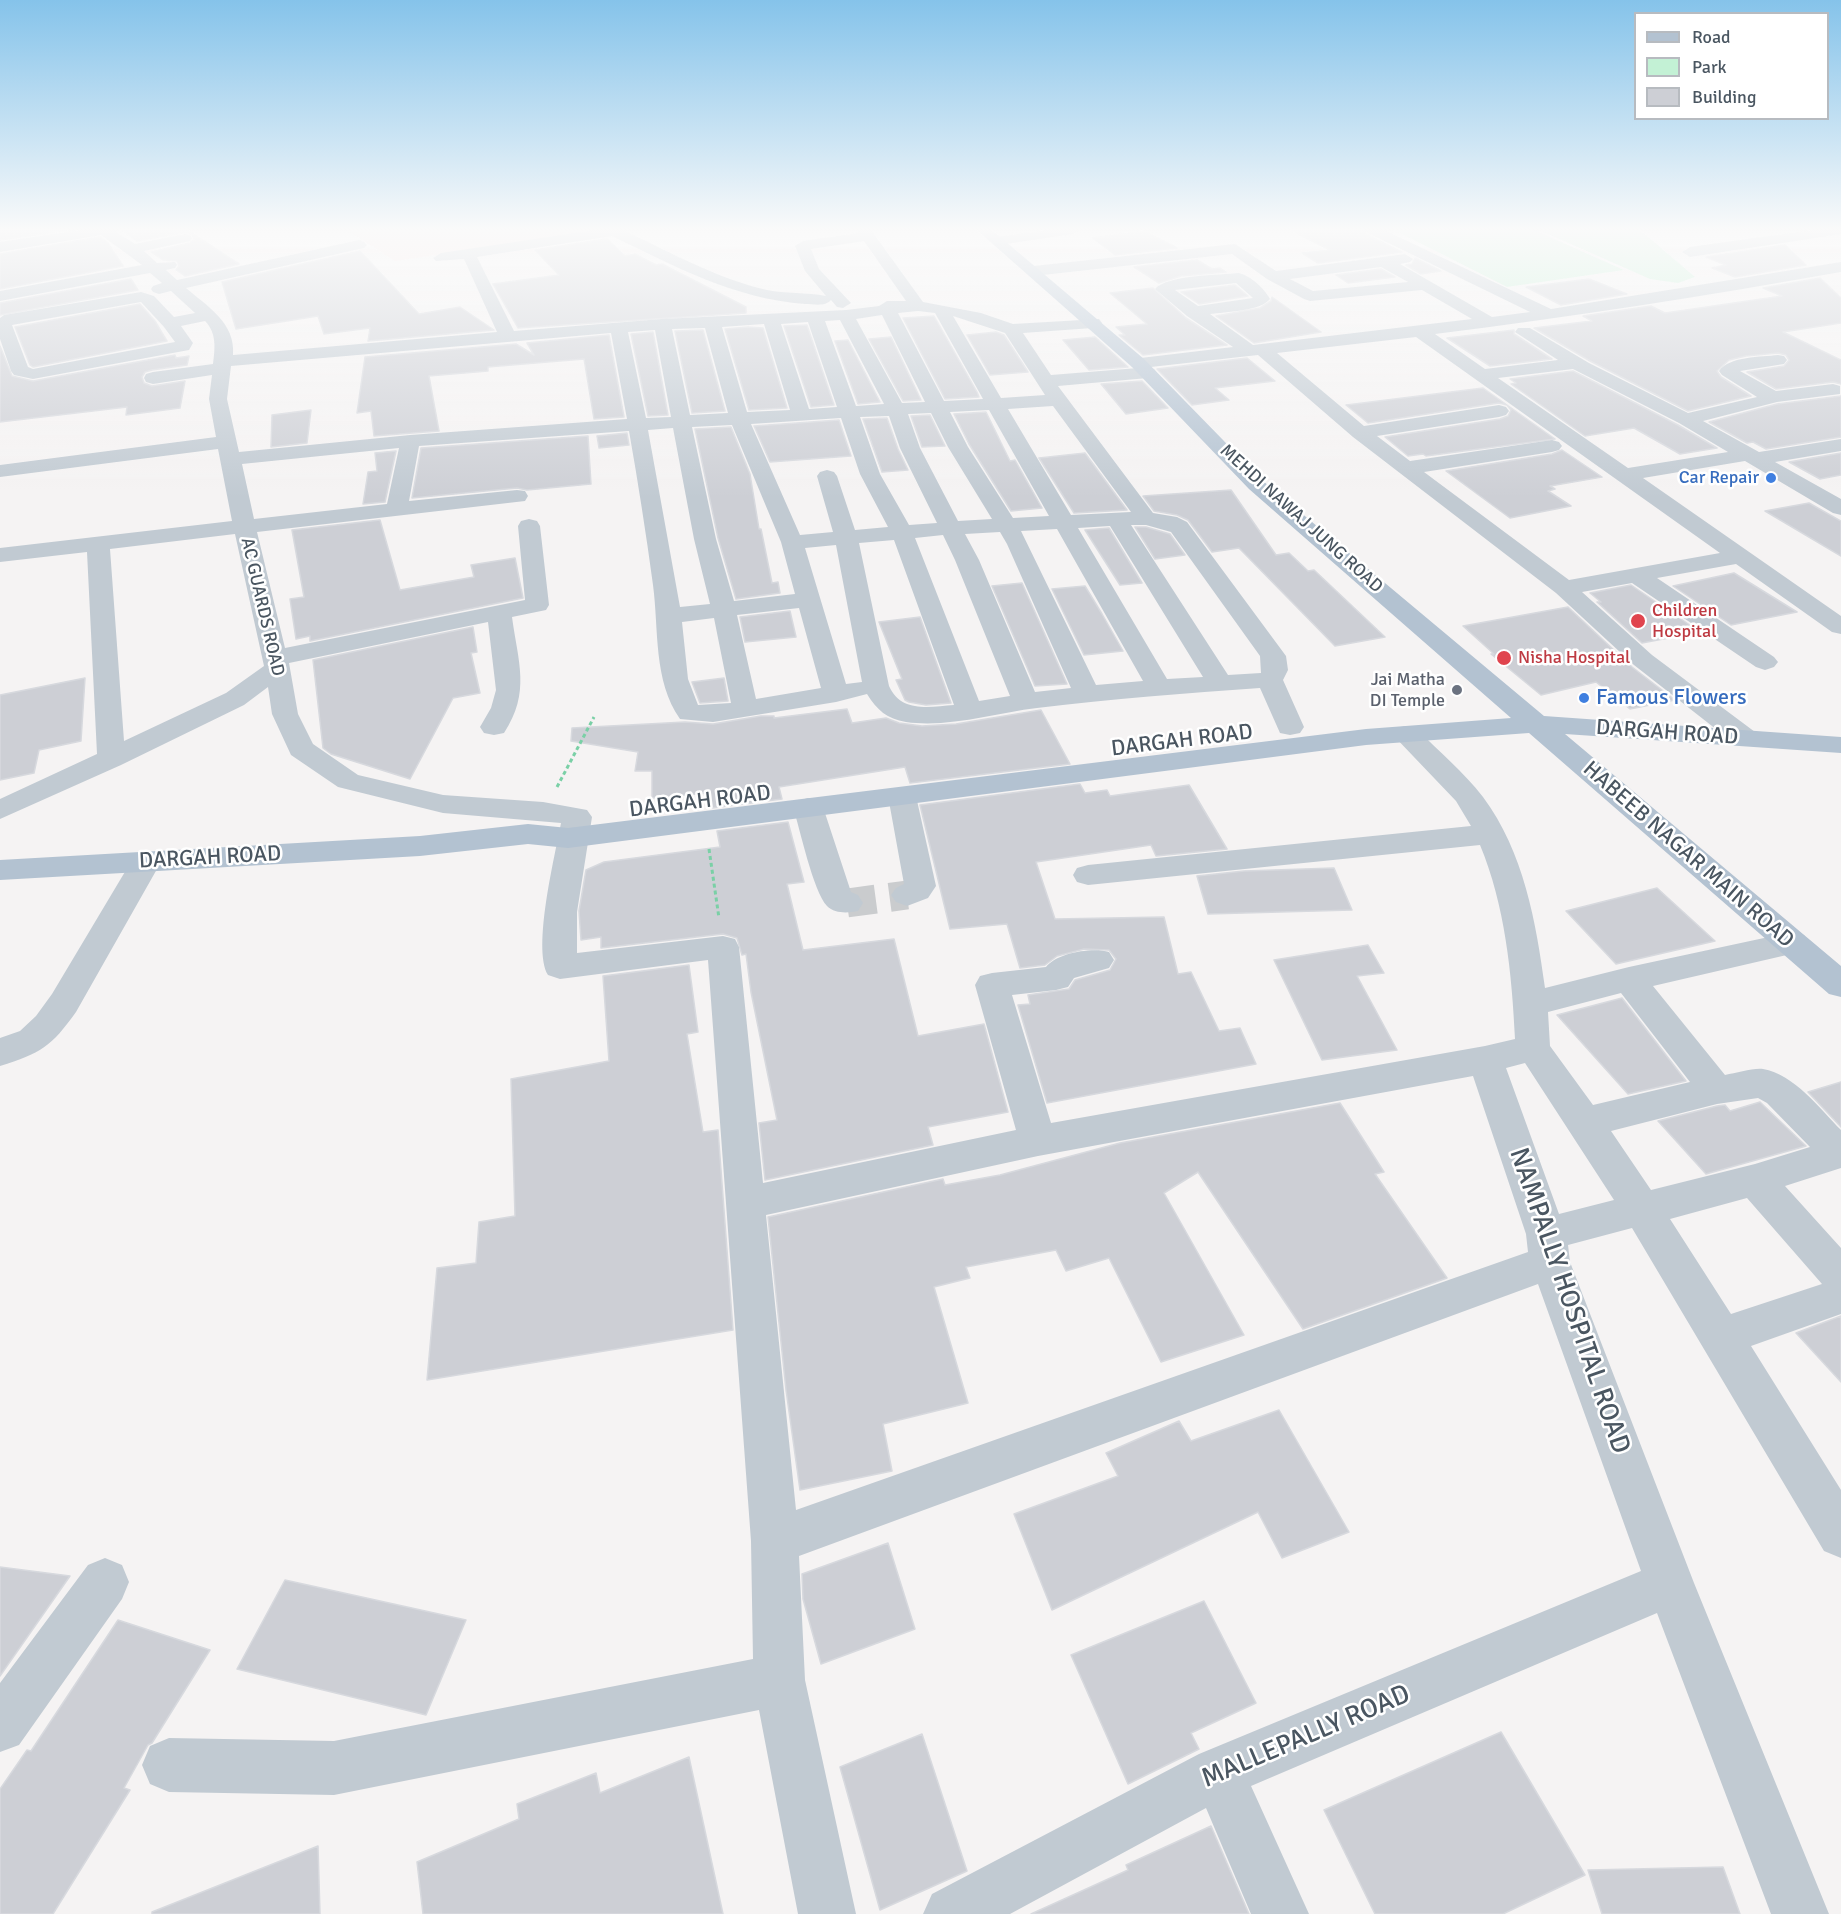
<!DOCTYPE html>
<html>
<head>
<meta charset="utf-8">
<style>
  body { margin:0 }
  #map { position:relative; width:1841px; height:1914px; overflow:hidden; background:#f5f3f3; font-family:Signika,sans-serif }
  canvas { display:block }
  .legend { position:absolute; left:1634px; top:12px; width:195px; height:108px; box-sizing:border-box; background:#fff; border:2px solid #b7bbc0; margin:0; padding:8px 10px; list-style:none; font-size:18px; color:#4a5661 }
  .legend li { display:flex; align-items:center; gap:12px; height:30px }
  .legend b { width:30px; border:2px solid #b7bbc0 }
</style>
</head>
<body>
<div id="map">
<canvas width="1841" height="1914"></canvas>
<ul class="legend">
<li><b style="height:8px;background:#b3c2d1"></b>Road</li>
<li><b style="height:16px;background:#c3f1d5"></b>Park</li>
<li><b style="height:16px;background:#cdcfd5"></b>Building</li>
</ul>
</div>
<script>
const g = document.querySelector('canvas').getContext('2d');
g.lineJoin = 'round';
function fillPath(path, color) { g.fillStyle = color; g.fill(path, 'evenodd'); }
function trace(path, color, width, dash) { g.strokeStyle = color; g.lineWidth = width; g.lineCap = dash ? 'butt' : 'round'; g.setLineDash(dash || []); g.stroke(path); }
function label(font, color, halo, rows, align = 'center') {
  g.font = font + ' Signika,sans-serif'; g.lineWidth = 5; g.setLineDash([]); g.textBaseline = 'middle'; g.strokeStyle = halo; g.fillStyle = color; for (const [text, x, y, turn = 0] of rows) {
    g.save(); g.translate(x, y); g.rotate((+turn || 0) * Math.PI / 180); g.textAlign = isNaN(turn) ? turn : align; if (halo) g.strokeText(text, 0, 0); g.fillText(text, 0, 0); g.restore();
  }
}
const medical = new Path2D(`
  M347 230H606L395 261Z`);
const green = new Path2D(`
  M1394 230H1534L1624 270 1507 287Z
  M1539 230H1640L1695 277 1678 283 1650 279Z`);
const building = new Path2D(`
  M0 230H67L0 240Z
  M121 230H187L239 264 185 276 176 270 179 266 177 261 163 260 151 252 190 243 194 239 192 234 185 232 137 241Z
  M1291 230H1364L1367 235 1402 252 1318 263 1302 253 1330 250Z
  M1144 231 1177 248 1115 255 1093 238Z
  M100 237 108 243 123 266 0 289V254Z
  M607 239 625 256 635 254 656 265 662 264 746 307V313L518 328 493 284 559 275 535 250Z
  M1785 245 1806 265 1735 277 1712 268 1726 265 1706 257Z
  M360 251 419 314 460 307 494 330 368 341 370 328 324 334 318 316 236 329 222 282Z
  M1415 258 1441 271 1421 274 1406 265 1412 264Z
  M1197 260 1212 269 1220 268 1226 272 1181 276 1159 283 1134 267Z
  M1381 269 1395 277 1348 283 1336 275Z
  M1820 278 1841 298V323L1783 332 1841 360V384L1833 382 1776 389 1747 372 1784 366 1789 360 1786 355 1778 353 1746 356 1729 360 1717 371 1721 377 1751 396 1688 411 1590 361 1534 328 1592 321 1583 316 1651 306 1665 313 1782 296 1763 288Z
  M131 279 138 290 0 315V303Z
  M1589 279 1627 294 1561 305 1526 287Z
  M1235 285 1248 296 1199 304 1181 292Z
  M1153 288 1186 318 1227 345 1143 355 1119 335H1125L1116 327 1147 324 1110 293Z
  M1272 297 1321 332 1254 343 1216 316 1260 308 1271 301Z
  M140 304 155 321 167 341 33 367 30 365 15 327Z
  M934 316 977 392 979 397 945 399 903 318Z
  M807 325 834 405 811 407 784 326Z
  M748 327 763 328 787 408 749 410 725 329Z
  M703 330 725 411 692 413 675 331Z
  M1514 330V334L1552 359 1490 366 1447 338Z
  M653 332 668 415 648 416 631 334Z
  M996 332 1004 335 1028 372 990 375 967 335Z
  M609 335 624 417 594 419 584 359 488 367V371L429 376 439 431 374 436 371 411 357 413 365 357 516 344 534 355 527 343Z
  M891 337 921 400 903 401 869 339Z
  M1095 337 1128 367 1089 370 1063 340Z
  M848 340 880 402 858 404 835 341Z
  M0 346 12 376 33 381 175 355 176 358 189 356 187 365 152 370 145 372 142 377 144 383 152 386 185 381 180 408 126 415 127 407 0 422Z
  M1247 358 1275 381 1215 388 1229 400 1192 405 1157 369Z
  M1573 371 1678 425 1717 448 1680 454 1634 428 1585 436 1511 384 1516 383 1510 379Z
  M1142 381 1168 408 1126 414 1101 384Z
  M1483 388 1555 439 1426 456 1423 454 1408 456 1385 437 1500 419 1508 416 1511 410 1507 405 1499 403 1368 423 1346 405Z
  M1841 396V437L1766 449 1753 442 1747 443 1709 422 1777 404Z
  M311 410 307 443 271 447 272 415Z
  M986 412 1010 461 1015 460 1042 508 1011 511 969 444 954 414Z
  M930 415 945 446 922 447 911 416Z
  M887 418 898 449 908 470 882 472 863 419Z
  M839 420 851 456 770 462 754 426Z
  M731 427 750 474 759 529H761L772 583 778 582 780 593 736 599 718 538 695 429Z
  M627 433 629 445 599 448 597 436Z
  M588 436 591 484 527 490 517 488 412 498 421 448Z
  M1562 450 1602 477 1550 486 1555 489 1548 491 1571 506 1510 518 1446 471 1552 454Z
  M396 451 385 502 363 504 368 472 377 471 375 453Z
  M1085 453 1127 510 1074 513 1039 458Z
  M1841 453V475L1820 479 1789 462Z
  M1231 490 1276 555 1289 553 1308 571 1314 570 1385 637 1335 646 1239 548 1212 552 1188 520 1177 515 1154 511 1143 496Z
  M1809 503 1841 521V556L1765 511Z
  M380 520 400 590 474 577 471 565 515 558 523 598 310 641V636L296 639 290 599 304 597 292 530Z
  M1135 527H1146L1170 534 1185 555 1155 559Z
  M1109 528 1142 583 1120 585 1085 530Z
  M1734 573 1797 612 1731 625 1673 586Z
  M1022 583 1067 684 1035 686 992 586Z
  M1631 585 1700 632 1642 643 1597 602H1601L1590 593Z
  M1085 586 1102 614 1123 651 1084 655 1052 589Z
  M1568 607 1632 667 1675 700 1630 709 1596 682 1541 695 1491 654H1494L1463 626Z
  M790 611 796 637 745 642 740 617Z
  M920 617 951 703 926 705 909 702 905 700 896 680 902 679 879 622Z
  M473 627 477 652 471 653 480 693 453 698 410 779 331 754 323 748 313 660Z
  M85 678 81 741 39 750 34 773 0 780V695Z
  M724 678 728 701 700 703 692 682Z
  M847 709 852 723 886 718 899 723 922 726 956 724 1041 710 1070 764 910 783 905 767 779 787 782 799 712 808 709 793 652 798V771H635L638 752 571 741 572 728 685 722 713 724 761 716H774V718Z
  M1080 784 1085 793 1107 790 1110 796 1189 785 1227 849 1156 856 1151 845 1036 862 1055 919 1164 917 1178 974 1191 972 1219 1031 1240 1028 1256 1064 1047 1103 1018 1005 1030 1004 1028 995 1069 989 1075 980 1110 970 1116 959 1109 950 1084 949 1057 956 1045 965 1020 968 1007 924 950 929 920 805Z
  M788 822 804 882 787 884 803 950 894 939 918 1036 984 1024 1008 1112 928 1127 933 1145 765 1180 759 1123 777 1120 751 992 746 954 742 955 737 938 723 934 601 948V937L581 940 579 911 586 870 604 862 720 847 717 831Z
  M1334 868 1352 910 1208 914 1197 876 1244 871Z
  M1657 888 1715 941 1616 964 1566 911Z
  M1368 945 1384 973 1357 976 1397 1050 1322 1060 1274 960Z
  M689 965 698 1032 687 1034 703 1132 718 1130 733 1330 427 1380 437 1268 476 1263 479 1222 515 1216 511 1079 609 1061 603 976Z
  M1622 998 1686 1081 1628 1094 1557 1015Z
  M1841 1082V1127L1808 1092Z
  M1760 1102 1806 1146 1706 1174 1658 1121 1717 1106 1725 1105 1730 1111Z
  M1340 1103 1384 1172 1375 1174 1447 1278 1303 1329 1198 1172 1164 1193 1244 1335 1161 1362 1109 1258 1066 1271 1056 1250 966 1267 970 1278 934 1287 968 1403 883 1424 892 1471 800 1490 786 1390 768 1217 943 1179 945 1185 1000 1175 1120 1143Z
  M1841 1316V1382L1796 1333Z
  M1279 1410 1349 1532 1282 1558 1258 1512 1052 1610 1014 1514 1118 1476 1106 1453 1179 1421 1191 1441Z
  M888 1543 915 1629 821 1664 803 1599 802 1574Z
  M0 1567 70 1576 0 1676Z
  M285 1580 466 1620 426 1715 237 1669Z
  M1204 1601 1256 1703 1191 1733 1199 1749 1128 1784 1071 1655Z
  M118 1620 210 1650 152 1743 148 1745 124 1788 130 1790 53 1914H0V1789L27 1750 31 1751Z
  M1501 1732 1585 1875 1503 1914H1375L1324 1810Z
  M922 1734 967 1871 880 1910 840 1767Z
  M689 1757 723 1914H423L417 1862 519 1819 517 1804 596 1773 600 1793Z
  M1211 1826 1249 1914H1031L1128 1870 1126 1865Z
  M318 1846 320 1914H152V1912Z
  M1723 1867 1740 1914H1602L1588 1870Z`);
const minorTunnel = new Path2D(`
  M847 903 907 895`);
const path = new Path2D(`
  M557 787 594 717
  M709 849 719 918`);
const minor = new Path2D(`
  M80 230H113L135 244 185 234 190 235 192 238 190 241 144 251 157 263 175 262 177 265 175 268 166 270 177 280 359 240 364 242 367 245 364 248 186 288C207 306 236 323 233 355L497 332 464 259 436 261 433 258 441 253 595 230H628L627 232C672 253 718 279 767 290 786 294 807 292 826 296L805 271 795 246 803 241 859 233 857 230H871L923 302 981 313 1013 324 1099 319 1102 323 1099 327 1093 328 1023 333 1051 375 1138 368 1132 367 1129 363 1132 359 1233 347 1187 316 1155 289C1166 275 1220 275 1239 273 1251 276 1265 289 1270 299 1261 311 1225 312 1210 314L1253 345 1472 319 1422 290 1310 301 1304 299 1267 279 1232 254 1034 276 1028 274 1026 271 1034 266 1235 244 1276 271 1405 254 1413 259 1410 262 1400 264 1492 317 1530 312 1368 233 1366 230H1384L1551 309 1841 262V272C1706 296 1571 317 1435 334L1485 369 1558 360 1515 332 1518 328H1530L1589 363 1688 413 1757 397 1722 375 1719 371C1730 356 1761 357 1778 355L1784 356 1787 360 1784 364 1740 371 1776 391 1833 384 1840 386V394L1777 402 1703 421 1759 452 1841 439V451L1775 462 1841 499V515L1833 513 1745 461 1643 478 1841 616V634L1832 632 1736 564 1657 578 1774 657 1778 662 1774 667 1765 670 1756 667 1632 583 1582 592 1652 655 1755 732 1759 738 1755 744 1745 746 1735 744 1634 665 1556 593 1353 437 1258 355 1142 368 1154 369 1157 373 1154 377 1148 378 1058 386 1153 513 1177 517 1187 522 1286 656 1288 670 1283 680 1304 727 1300 733 1290 735 1280 733 1260 688C1186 693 1112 699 1037 708 995 713 949 728 906 722 887 719 877 710 867 694L836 702 713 722 680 719C653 680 659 630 653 585 646 533 638 482 629 431L419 446 409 501 517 490 525 491 528 496 525 501 257 532 285 648 525 600 518 526 521 521 529 519 537 521 540 526 549 605 546 610 512 617C518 662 531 692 504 733L494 735 484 733 480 727 491 708 496 690 488 622 289 663 298 714 313 744 358 775 443 795 543 802 587 810 592 817 577 912V953L723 936 735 939 739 947 763 1183 1016 1130 975 985 980 976 992 973 1046 967C1057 953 1092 947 1109 952L1114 960 1109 968 1074 978 1068 987 1056 990 1012 995 1051 1123 1485 1046 1515 1039C1512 974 1505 905 1480 845L1088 885 1077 882 1073 875 1077 868 1088 865 1471 826 1456 801 1392 734 1396 728 1406 726 1416 728C1438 751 1464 772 1483 797 1524 852 1536 922 1545 988L1629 967 1792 932 1804 935 1808 943 1804 951 1653 986 1725 1075C1737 1073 1752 1068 1763 1069 1794 1074 1820 1109 1841 1130V1168L1785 1186 1841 1248V1314L1751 1346 1841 1490V1558L1824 1551 1632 1228 1568 1245 1570 1262 1694 1583 1829 1914H1771L1657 1613 1251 1786 1309 1914H1251L1206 1808 1010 1914H923L932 1894 1199 1754 1641 1571 1538 1284 799 1556 805 1680 856 1914H798L759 1710 334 1795 169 1792 150 1784 142 1765 150 1746 169 1738 334 1741 753 1659 751 1541 708 960 560 979 548 975C532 948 555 856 561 823L443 813 338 787 291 755 272 714 268 687 244 705 121 765 0 819V799L97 754 87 552 0 562V548L232 521 218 449 0 477V465L216 437 209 399 212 375 153 384 146 382 144 378 146 374 153 372 213 364C215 349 217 333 205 321L181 326 193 343 189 350 33 379 14 375 11 371 0 339V318L4 315 141 292 154 296 174 317 195 313 171 291 159 294 153 292 151 289 153 286 162 283 150 273 0 301V291L142 265 101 235 0 252V242ZM612 236C674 266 735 299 805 304 814 304 825 307 831 300L837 307 843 308 851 303 819 269 811 249 864 241 906 301H887L879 306 846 310 662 319 514 331 477 257ZM1381 267 1408 282 1313 291 1290 279ZM1236 283 1253 298 1198 306 1175 290ZM141 302 164 327 175 342 33 369 28 367 12 325ZM918 311 935 313 983 399 944 401 898 313ZM882 315 925 402 902 403 856 319ZM953 316 1005 333 1045 395 1001 398ZM840 320 884 404 856 406 825 321ZM808 322 837 407 809 409 781 324ZM764 324 790 410 747 412 722 327ZM705 328 728 413 690 415 672 329ZM655 330 671 417 646 418 628 332ZM611 333 627 419 410 435 239 452 227 399 231 366ZM1416 337 1720 553 1569 580 1424 472 1552 452 1559 450 1562 446 1559 442 1552 440 1410 461 1377 436 1499 417 1506 415 1509 411 1506 407 1499 405 1364 426 1277 353ZM1573 369 1679 423 1728 452 1628 468 1498 378ZM1053 406 1131 512 1071 515 1008 409ZM989 410 1049 516 1013 518 968 447 950 412ZM931 413 948 447 992 519 958 521 920 448 908 414ZM889 416 900 448 937 523 909 525 880 474 860 417ZM841 418 860 474 888 527 855 530 837 476 834 472 827 470 820 472 817 476 833 532 800 535 751 424ZM732 425 781 542 795 594 734 601 716 539 692 427ZM673 428 694 539 710 604 680 607 648 430ZM399 448 387 504 254 519 242 464ZM1131 525H1146L1171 532 1260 656 1261 673 1228 675ZM1110 526 1203 677 1167 679 1078 528ZM1057 529 1143 681 1096 685 1021 531ZM1000 532 1007 544 1071 688 1035 692 979 560 965 534ZM235 534 264 666 226 693 124 741 110 549ZM943 535 955 560 1010 696 979 701 915 538ZM894 540 954 705C929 707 901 713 889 686L859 543ZM836 545 862 682 846 684 805 548ZM799 608 821 688 756 699 737 615ZM714 618 731 703 698 705 688 679 682 622ZM1621 993 1690 1082 1593 1105 1550 1046 1548 1012ZM1525 1063 1614 1200 1559 1214 1506 1068ZM1473 1076 1526 1234 1528 1252 796 1510 766 1215 1038 1156ZM1758 1098 1767 1103 1810 1147 1755 1164 1651 1190 1611 1131 1717 1104ZM1747 1198 1822 1284 1731 1314 1670 1219Z
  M1045 230H1080L1073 234 998 245 991 241 998 237Z
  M1813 230H1841V234L1690 257 1682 252 1690 247Z
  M902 787 912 790 916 796 936 886 928 898 907 906 896 902 891 895 896 888 904 884 888 796 892 790Z
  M808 798 818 801 823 807 851 892 858 895 863 903 858 911C848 913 835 914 827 906 813 891 800 829 793 807L798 801Z
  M146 852 157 855 161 862 76 1012C51 1047 41 1053 0 1066V1038L20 1031 36 1016 52 994 135 855Z
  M105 1558 122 1565 129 1582 122 1599 19 1745 0 1752V1683L88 1565Z`);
const major = new Path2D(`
  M977 230H992L1144 359 1263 481 1544 716 1841 737V753L1565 734 1841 966V997L1829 994 1529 733 1366 745 568 848 528 844 420 856 0 880V860L420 836 528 824 568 828 1366 729 1511 718 1249 489 1132 367Z`);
const markers = [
  [1771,478,6,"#3f7fe0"],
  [1638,621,8,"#e0444e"],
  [1504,658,8,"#e0444e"],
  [1457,690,6,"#6b7280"],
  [1584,698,6,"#3f7fe0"]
];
const farShopnames = [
  ["Car Repair",1759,478]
];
const farStreetnames = [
  ["MEHDI NAWAJ JUNG ROAD",1301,519,42],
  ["AC GUARDS ROAD",262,607,77]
];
const farHealthnames = [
  ["Children",1652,611],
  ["Hospital",1652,632],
  ["Nisha Hospital",1518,658]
];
const farWorshipnames = [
  ["Jai Matha",1445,680],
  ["DI Temple",1445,701]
];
const shopNames = [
  ["Famous Flowers",1596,698]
];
const streetNames = [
  ["DARGAH ROAD",1667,733,4],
  ["DARGAH ROAD",1182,741,-7],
  ["DARGAH ROAD",700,802,-7],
  ["HABEEB NAGAR MAIN ROAD",1688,855,41],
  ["DARGAH ROAD",210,858,-3]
];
const nearStreetnames = [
  ["NAMPALLY HOSPITAL ROAD",1569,1301,71],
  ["MALLEPALLY ROAD",1306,1737,-23]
];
fillPath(medical, '#fce8e6');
fillPath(green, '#c3f1d5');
fillPath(building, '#cdcfd5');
trace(building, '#d7d9de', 1.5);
trace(minorTunnel, '#caccce', 29, [29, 14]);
trace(path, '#7ad0a6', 3, [4, 3]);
fillPath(minor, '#c1cad2');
fillPath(major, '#b3c2d1');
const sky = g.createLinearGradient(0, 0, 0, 498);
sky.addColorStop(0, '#85c3ea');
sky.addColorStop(0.46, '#fafafa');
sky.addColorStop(1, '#fafafa00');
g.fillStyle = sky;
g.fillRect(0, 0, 1841, 498);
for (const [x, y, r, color] of markers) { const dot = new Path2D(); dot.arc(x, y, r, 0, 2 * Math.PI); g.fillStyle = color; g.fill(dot); trace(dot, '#fff', 2); }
label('18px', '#366cbe', '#fff', farShopnames, 'right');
label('18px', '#4a5661', '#fff', farStreetnames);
label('18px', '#be3a42', '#fff', farHealthnames, 'left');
label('18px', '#5b616d', '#fff', farWorshipnames, 'right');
label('22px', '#366cbe', '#fff', shopNames, 'left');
label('22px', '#4a5661', '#fff', streetNames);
label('27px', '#4a5661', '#fff', nearStreetnames);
</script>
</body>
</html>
